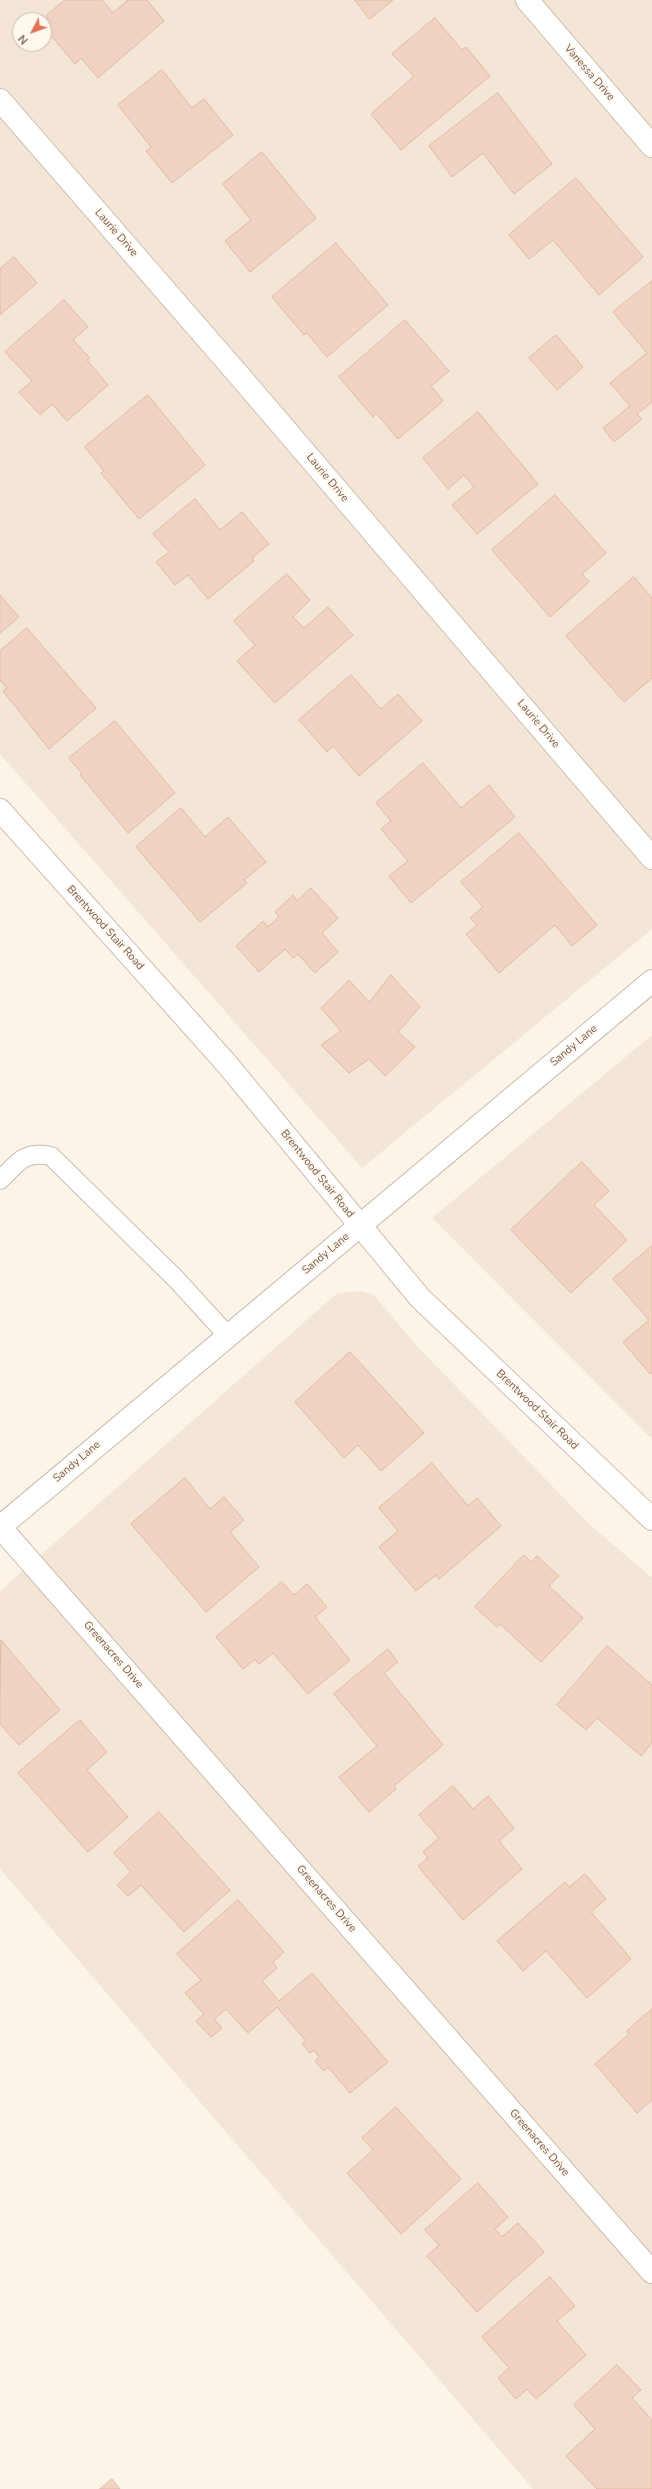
<!DOCTYPE html>
<html>
<head>
<meta charset="utf-8">
<style>
  body { margin:0 }
  #map { position:relative; width:652px; height:2489px; overflow:hidden; background:#fbf4e8; font-family:"Nunito Sans",sans-serif }
  canvas { display:block }
  .north { position:absolute; left:12px; top:12px; width:40px; height:40px; box-sizing:border-box; background:#fef8ef; border:1px solid #c7b9ae; border-radius:50%; rotate:229deg; font-size:11px; font-weight:700; line-height:16px; text-align:center; color:#755b4d }
  .north::after { content:''; display:block; margin:auto; width:14px; height:18px; background:#df7154; clip-path:polygon(50% 0,100% 100%,50% 72%,0 100%) }
</style>
</head>
<body>
<div id="map">
<canvas width="652" height="2489"></canvas>
<div class="north">N</div>
</div>
<script>
const g = document.querySelector('canvas').getContext('2d');
g.lineJoin = 'round';
function fillPath(path, color) { g.fillStyle = color; g.fill(path, 'evenodd'); }
function trace(path, color, width, dash) { g.strokeStyle = color; g.lineWidth = width; g.lineCap = dash ? 'butt' : 'round'; g.setLineDash(dash || []); g.stroke(path); }
function label(font, color, halo, rows, align = 'center') {
  g.font = font + ' "Nunito Sans",sans-serif'; g.lineWidth = 4; g.setLineDash([]); g.textBaseline = 'middle'; g.strokeStyle = halo; g.fillStyle = color; for (const [text, x, y, turn = 0] of rows) {
    g.save(); g.translate(x, y); g.rotate((+turn || 0) * Math.PI / 180); g.textAlign = isNaN(turn) ? turn : align; if (halo) g.strokeText(text, 0, 0); g.fillText(text, 0, 0); g.restore();
  }
}
const residential = new Path2D(`
  M0 0H652V929L362 1168 0 754ZM20 20H44V44H20Z
  M652 1035V1439L432 1218Z
  M359 1291 373 1294 415 1344 589 1524 652 1578V2489H533L0 1869V1591L336 1294Z`);
const building = new Path2D(`
  M65 0H102L113 13 128 0H147L164 21 98 78 81 58 75 64 44 27 51 22 46 16Z
  M355 0H393L370 19Z
  M435 18 462 50 466 47 490 76 401 150 371 114 414 76 392 54Z
  M162 70 192 108 204 99 233 135 172 183 146 151 151 147 118 105Z
  M498 93 552 164 514 194 483 153 452 177 429 146Z
  M262 152 316 218 250 272 225 241 251 220 223 184Z
  M576 178 643 257 599 295 553 240 529 259 509 235Z
  M336 243 388 305 327 357 307 333 304 335 272 297Z
  M14 257 37 283 0 315V269Z
  M652 281V402L637 414 642 419 614 442 603 428 630 406 610 383 647 353 613 312Z
  M64 300 88 327 73 340 90 358 87 360 108 385 67 421 52 404 40 415 19 392 32 381 5 352Z
  M405 320 449 371 431 386 443 401 398 439 376 413 373 417 339 377Z
  M556 335 583 367 557 390 529 358Z
  M148 395 205 465 139 519 101 473 104 471 85 447Z
  M478 412 538 484 477 534 452 505 474 487 464 475 448 489 423 458Z
  M555 495 606 553 582 574 589 582 550 617 492 550Z
  M195 499 220 530 242 512 269 544 252 558 254 561 208 599 188 575 175 585 156 562 169 552 153 534Z
  M287 574 310 600 293 617 304 628 328 607 353 635 275 703 237 661 255 645 234 621Z
  M634 577 652 598V678L624 702 566 636Z
  M0 595 19 617 0 633Z
  M27 628 96 708 49 749 3 691 7 688 0 680V651Z
  M351 675 381 709 398 694 422 721 359 776 333 746 327 752 299 720Z
  M115 721 175 793 128 833 80 775 82 774 69 758Z
  M423 763 461 808 489 785 515 817 411 903 389 876 408 861 381 829 391 821 376 803Z
  M181 808 205 837 228 817 266 862 244 880 247 883 200 922 136 847Z
  M519 833 597 925 572 946 555 925 499 973 466 934 477 925 470 918 483 907 461 882Z
  M311 888 338 918 322 933 338 952 315 973 298 954 293 958 285 949 259 972 236 946 263 921 268 927 279 917 275 912 293 895 297 901Z
  M391 975 420 1007 398 1032 415 1047 385 1076 369 1059 349 1073 321 1045 341 1031 321 1008 349 980 369 1002Z
  M582 1162 609 1191 594 1205 627 1240 571 1293 511 1230Z
  M652 1246V1373L650 1374 623 1342 649 1320 613 1279Z
  M350 1352 424 1433 381 1471 358 1445 344 1458 295 1402Z
  M432 1463 468 1506 477 1498 501 1526 439 1579 436 1575 416 1591 379 1547 398 1531 379 1508Z
  M185 1478 210 1509 224 1497 244 1520 230 1532 259 1567 206 1612 131 1524Z
  M524 1555 531 1562 537 1556 559 1576 549 1586 583 1618 541 1662 500 1624 497 1627 475 1607Z
  M282 1582 294 1595 307 1584 327 1607 315 1617 350 1660 308 1694 273 1653 259 1664 255 1659 243 1669 216 1637Z
  M1 1640 60 1710 19 1745 0 1724Z
  M607 1646 652 1685V1743L641 1756 597 1718 586 1730 557 1705Z
  M388 1649 398 1662 384 1673 443 1745 394 1786 396 1789 369 1812 339 1777 377 1746 334 1694Z
  M80 1720 107 1752 87 1770 128 1817 88 1852 18 1773Z
  M453 1786 473 1809 488 1796 514 1828 499 1841 522 1869 463 1920 418 1866 428 1858 423 1852 439 1838 419 1815Z
  M159 1812 230 1890 184 1932 141 1885 128 1896 117 1885 131 1872 114 1853Z
  M585 1874 606 1899 591 1912 631 1959 587 1998 546 1951 523 1971 497 1941 565 1882 569 1887Z
  M238 1900 284 1952 273 1962 277 1968 262 1981 279 2001 312 1973 388 2062 350 2093 328 2067 324 2071 315 2061 319 2057 314 2050 310 2053 302 2044 306 2041 277 2007 248 2033 226 2009 214 2019 222 2028 211 2037 196 2021 204 2014 185 1993 201 1980 177 1954Z
  M652 2009V2100L637 2113 595 2064 629 2034 627 2031Z
  M396 2107 461 2179 401 2234 347 2173 373 2150 362 2138Z
  M478 2183 508 2217 495 2229 502 2237 518 2223 544 2252 477 2312 427 2256 439 2245 425 2230Z
  M550 2277 575 2306 557 2321 586 2355 536 2399 527 2389 516 2399 498 2378 509 2368 482 2337Z
  M617 2365 641 2390 632 2398 652 2420V2489H597L566 2456 595 2429 574 2405Z
  M112 2479 120 2489H100Z`);
const service = new Path2D(`
  M0 1180C19 1162 23 1151 51 1156L177 1280 228 1336`);
const minor = new Path2D(`
  M527 0 652 146
  M0 100 243 380 652 858
  M0 1527 652 2272`);
const tertiary = new Path2D(`
  M0 1527 652 981`);
const secondary = new Path2D(`
  M0 810 226 1063 420 1298 652 1519`);
const streetNames = [
  ["Vanessa Drive",589,73,49],
  ["Laurie Drive",116,233,49],
  ["Laurie Drive",327,478,50],
  ["Laurie Drive",538,724,50],
  ["Brentwood Stair Road",105,928,48],
  ["Sandy Lane",574,1046,-40],
  ["Brentwood Stair Road",317,1174,51],
  ["Sandy Lane",326,1254,-40],
  ["Brentwood Stair Road",537,1410,44],
  ["Sandy Lane",77,1462,-40],
  ["Greenacres Drive",113,1655,49],
  ["Greenacres Drive",326,1899,49],
  ["Greenacres Drive",539,2143,49]
];
fillPath(residential, '#f3e6d7');
fillPath(building, '#f0d3c1');
trace(building, '#e1b9a2', 1);
trace(service, '#cdbcaf', 20);
trace(minor, '#cdbcaf', 24);
trace(tertiary, '#cdbcaf', 24);
trace(secondary, '#d2beaf', 24);
trace(service, '#fff', 18);
trace(minor, '#fff', 22);
trace(tertiary, '#fff', 22);
trace(secondary, '#fff', 22);
label('11px', '#755b4d', '#fef8ef', streetNames);
</script>
</body>
</html>
